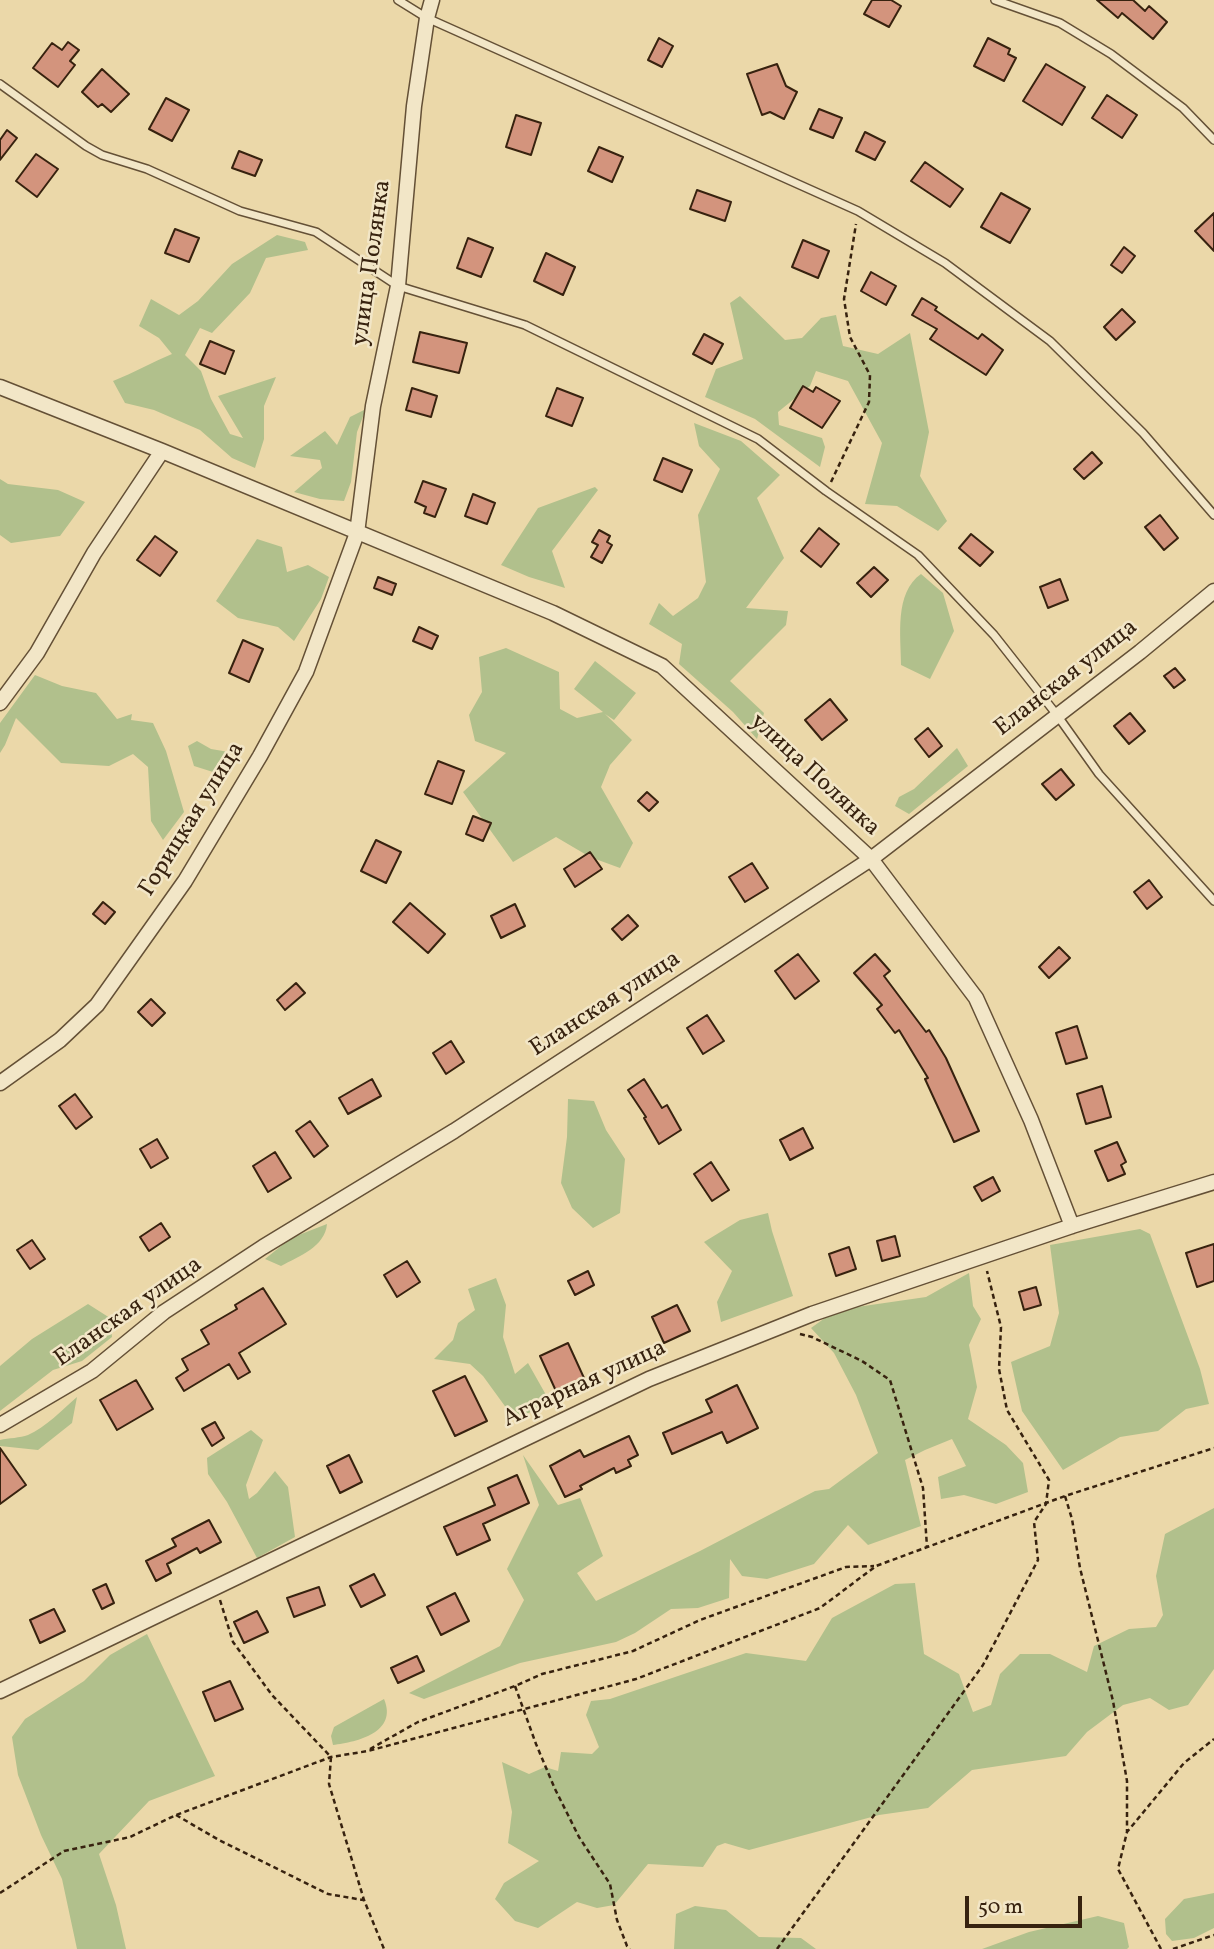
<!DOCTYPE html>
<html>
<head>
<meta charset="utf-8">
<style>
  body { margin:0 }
  #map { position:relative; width:1214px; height:1949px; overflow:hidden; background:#ebd8a9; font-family:Vollkorn,serif }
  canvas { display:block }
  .scale { position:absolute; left:965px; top:1896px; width:117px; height:32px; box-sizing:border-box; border:4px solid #37220f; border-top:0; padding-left:9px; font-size:21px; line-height:24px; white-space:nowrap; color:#37220f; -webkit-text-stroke:5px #f2e6c7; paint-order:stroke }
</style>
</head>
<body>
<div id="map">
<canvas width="1214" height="1949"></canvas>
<div class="scale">50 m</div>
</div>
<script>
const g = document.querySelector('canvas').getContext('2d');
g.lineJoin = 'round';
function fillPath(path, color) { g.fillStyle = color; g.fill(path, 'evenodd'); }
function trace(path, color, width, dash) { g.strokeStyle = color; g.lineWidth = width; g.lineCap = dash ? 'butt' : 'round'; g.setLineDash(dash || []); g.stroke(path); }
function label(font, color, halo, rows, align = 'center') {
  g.font = font + ' Vollkorn,serif'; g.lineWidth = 5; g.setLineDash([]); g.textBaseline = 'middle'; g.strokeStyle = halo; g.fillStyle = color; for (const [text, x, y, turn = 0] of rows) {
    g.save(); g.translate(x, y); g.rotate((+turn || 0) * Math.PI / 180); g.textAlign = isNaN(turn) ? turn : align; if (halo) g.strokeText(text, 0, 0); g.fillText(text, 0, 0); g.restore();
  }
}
const green = new Path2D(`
  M277 235 305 242 308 250 266 258 250 293 212 333 200 328 185 355 201 371 211 399 230 434 243 438 218 396 276 377 264 406V439L255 468 232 458 200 430 154 410 125 403 113 381C134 373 152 362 172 354L159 338 139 326 151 299 179 315 198 301 232 264Z
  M740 296 785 340 802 338 821 318 836 315 843 346 878 354 910 333 929 432 920 476 947 521 938 531 897 506 865 504 882 443 848 381 816 371 810 386 778 412 779 425 822 438 825 447 820 467 755 419 705 397 716 369 743 359 730 303Z
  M366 409 357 432 351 482 344 501 320 499 294 492 322 468 320 460 290 456 325 431 337 445 350 417Z
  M694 423 741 441 780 475 757 498 784 558 746 608 788 611 786 625 730 681 764 713 757 739 733 712 679 664 682 644 649 624 659 603 673 616 698 598 706 582 698 515 720 469 699 446Z
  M0 479 8 484 58 490 85 502 60 536 11 543 0 535Z
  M595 487 598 490 552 551 565 588 529 577 501 565 538 508Z
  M257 539 282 547 287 572 308 565 329 577 321 599 294 641 278 627 238 618 216 601Z
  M921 574 943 593 954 631 930 679 901 665C901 636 894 593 921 574Z
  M506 648 559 672 560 709 577 718 603 712 574 689 595 661 636 693 614 720 605 714 632 740 610 765 601 787 633 843 620 868 590 857 556 837 513 862 463 792 506 753 475 741 469 715 482 692 479 657Z
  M35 675 62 686 96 693 117 719 132 714 131 720 153 723 166 751 184 812 163 840 151 821 148 767 133 754 109 766 61 763 16 718 5 745 0 753V723Z
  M197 741 211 749 229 752 221 773 213 772 194 766 188 746Z
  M957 748 968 766 909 814 895 806 899 797 914 789Z
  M568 1099 594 1101 606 1130 625 1159 620 1213 593 1228 572 1208 561 1183 567 1137Z
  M768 1213 772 1231 793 1296 721 1322 717 1302 732 1271 704 1242 740 1220Z
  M327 1224C325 1247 299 1256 281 1266L265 1259 291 1238Z
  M1140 1229 1150 1234 1200 1369 1209 1404 1186 1409 1158 1431 1120 1437 1063 1470 1022 1411 1011 1362 1050 1346 1059 1313 1050 1245Z
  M969 1273 973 1306 981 1319 969 1345 977 1387 968 1419 1006 1445 1023 1463 1028 1492 996 1504 964 1495 941 1499 938 1477 966 1466 952 1439 925 1450 905 1460 921 1526 868 1545 848 1525 814 1564 767 1579 742 1576 730 1559 729 1598 698 1608 671 1609 635 1633 616 1642 520 1663 424 1699 409 1693 500 1646 524 1600 507 1569 539 1505 523 1455 558 1505 580 1498 603 1556 577 1573 596 1601 700 1551 815 1491 829 1489 878 1453 856 1395 834 1353 811 1328 836 1310 926 1297Z
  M496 1278 506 1305 503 1337 515 1374 528 1363 550 1402 515 1420 483 1376 470 1364 434 1359 453 1340 458 1323 475 1310 468 1289Z
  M88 1304 110 1318 112 1337 82 1361 53 1370 0 1411V1366L32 1339Z
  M77 1397 72 1423 38 1450 0 1446V1440C9 1438 20 1438 28 1435 45 1428 63 1409 77 1397Z
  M251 1430 263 1440 246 1485 249 1499 257 1493 275 1471 288 1487 295 1537 257 1558 227 1502 208 1474 207 1458Z
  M1214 1508V1669L1188 1705 1169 1710 1150 1698 1123 1705 1087 1732 1066 1756 972 1770 928 1808 879 1815 749 1850 725 1843 717 1846 703 1867 648 1864 614 1905 597 1908 577 1902 538 1928 515 1921 495 1899 504 1883 539 1861 508 1843 512 1812 502 1762 529 1774 545 1767 558 1771 561 1752 592 1754 599 1747 586 1715 591 1701 610 1699 746 1653 806 1661 832 1618 895 1584 915 1583 924 1654 959 1674 973 1712 991 1705 1000 1674 1020 1654H1050L1087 1672 1094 1646 1129 1629 1156 1627 1163 1615 1156 1576 1165 1534Z
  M147 1634 215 1776 149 1801 99 1854 116 1905 126 1949H77L62 1879 41 1835 18 1775 12 1737 25 1719 84 1681 110 1655Z
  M384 1699C398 1732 358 1742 333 1745L331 1736 334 1727Z
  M1214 1893V1928L1194 1938 1172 1941 1166 1934 1165 1919 1184 1899Z
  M695 1906 726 1910 759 1937 801 1938 816 1949H674L676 1914Z
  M1098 1916 1124 1923 1129 1947 1127 1949H982L1029 1932Z`);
const building = new Path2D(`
  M872 0H891L901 6 889 27 864 14Z
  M1097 0H1133L1145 11 1149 6 1167 22 1153 39 1122 13 1118 18Z
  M659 38 673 46 662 67 648 60Z
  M988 38 1010 49 1008 54 1016 58 1004 81 974 66Z
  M68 42 79 50 70 61 75 65 58 87 33 68 52 43 62 50Z
  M777 64 786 86 797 92 784 119 770 112 762 115 747 74Z
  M1046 64 1085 87 1062 125 1023 101Z
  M102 69 129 94 111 112 102 104 98 107 82 92Z
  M1107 95 1137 115 1122 138 1092 118Z
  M166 98 189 110 172 141 149 129Z
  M819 109 842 118 833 138 810 129Z
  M516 115 541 123 531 155 506 147Z
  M7 130 17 138 0 160V140Z
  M865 132 885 142 875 160 856 151Z
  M599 147 623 157 612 182 588 171Z
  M239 151 262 160 255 176 232 168Z
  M36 154 58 169 37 197 16 181Z
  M925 162 963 189 950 207 911 181Z
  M697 190 731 202 725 221 690 209Z
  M1001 193 1030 209 1010 243 981 227Z
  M1214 213V251L1195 231Z
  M175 229 199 238 189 262 165 253Z
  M468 238 493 248 481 277 457 268Z
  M803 240 829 251 818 278 792 267Z
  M1124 247 1135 256 1122 273 1111 265Z
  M546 253 575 267 563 295 534 281Z
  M871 272 896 286 886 305 861 291Z
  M922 298 937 307 935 310 978 339 982 334 1003 350 986 375 930 339 937 329 912 315Z
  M1122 309 1135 322 1116 340 1104 327Z
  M420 332 467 343 459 373 413 362Z
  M704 334 723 344 712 364 693 354Z
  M210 341 234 351 225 374 200 364Z
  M803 386 813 392 816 387 840 401 822 428 790 408Z
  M412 388 437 396 431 417 406 410Z
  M557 388 583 398 572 426 546 416Z
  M1092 452 1102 463 1084 479 1074 469Z
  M663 458 692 470 682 492 654 480Z
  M423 481 446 489 435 517 424 513 426 507 415 502Z
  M473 494 495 503 487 524 465 516Z
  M1160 515 1178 538 1164 550 1145 527Z
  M819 528 839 544 821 567 801 551Z
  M599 530 610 536 607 542 612 545 602 563 591 557 598 545 592 542Z
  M971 534 993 552 980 566 959 548Z
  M155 536 177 552 160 576 137 560Z
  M874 567 888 580 871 597 857 583Z
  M378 577 396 584 392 595 374 588Z
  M1060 579 1068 600 1048 608 1040 587Z
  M419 627 438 636 432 649 413 641Z
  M243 640 263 649 249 682 229 673Z
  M1175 668 1185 680 1174 688 1164 676Z
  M830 699 847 720 822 740 805 720Z
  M1130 713 1145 731 1129 744 1114 726Z
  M928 728 942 746 929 757 915 739Z
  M438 761 464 771 452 804 425 794Z
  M1061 769 1074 785 1056 800 1042 784Z
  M647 792 658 802 649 811 638 801Z
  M473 816 491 823 483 841 466 834Z
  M376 840 401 852 386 883 361 871Z
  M590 852 602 869 575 887 564 869Z
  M752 863 768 888 745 902 729 877Z
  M1149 880 1162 897 1147 909 1134 892Z
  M103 902 115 912 105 924 93 914Z
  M410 903 445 934 428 953 393 922Z
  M515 904 525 926 501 938 491 916Z
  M628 915 638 926 622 940 612 929Z
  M1059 947 1070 958 1049 978 1039 967Z
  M798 954 819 981 795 999 775 971Z
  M875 954 890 971 884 976 926 1032 929 1030 946 1058 979 1131 954 1142 925 1079 928 1078 899 1030 895 1033 877 1009 882 1005 854 973Z
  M296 983 305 993 285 1010 277 1000Z
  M151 999 165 1013 152 1026 138 1012Z
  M707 1015 724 1041 703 1054 687 1028Z
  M1077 1026 1087 1058 1066 1064 1056 1033Z
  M451 1041 464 1062 446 1074 433 1053Z
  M372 1079 381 1096 348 1114 339 1098Z
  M644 1079 662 1108 667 1105 681 1130 659 1144 644 1118 646 1117 628 1090Z
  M1102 1086 1111 1117 1086 1124 1077 1094Z
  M75 1094 92 1117 76 1129 59 1106Z
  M310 1121 328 1146 314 1157 296 1131Z
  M803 1128 813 1148 790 1160 780 1140Z
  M157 1139 168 1158 151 1168 140 1149Z
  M1117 1142 1126 1162 1121 1165 1125 1174 1108 1181 1095 1151Z
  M275 1152 291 1178 268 1192 253 1166Z
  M711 1162 729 1190 712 1201 694 1174Z
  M993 1177 1000 1191 982 1201 974 1187Z
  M161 1223 170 1237 149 1251 140 1237Z
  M895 1236 900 1256 882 1261 877 1241Z
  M32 1240 45 1259 30 1269 17 1250Z
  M1214 1244V1281L1197 1287 1186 1253Z
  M849 1247 856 1269 836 1276 829 1254Z
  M407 1261 420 1282 397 1297 384 1275Z
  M588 1271 594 1285 575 1295 568 1281Z
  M1036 1287 1041 1305 1024 1310 1019 1292Z
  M263 1288 286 1324 239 1353 250 1372 238 1379 229 1364 184 1391 176 1378 188 1370 182 1359 209 1344 201 1330 237 1309 235 1305Z
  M677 1305 690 1331 664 1343 652 1317Z
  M568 1343 584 1378 556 1391 540 1356Z
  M465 1376 487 1421 455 1436 433 1391Z
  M136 1380 153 1409 117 1430 100 1400Z
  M737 1385 758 1428 727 1443 722 1432 672 1454 663 1433 712 1412 706 1400Z
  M215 1422 224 1438 212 1446 202 1429Z
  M629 1436 638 1455 628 1460 631 1466 616 1473 614 1468 580 1486 582 1489 565 1497 550 1466 580 1450 584 1457Z
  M0 1448 26 1485 0 1504Z
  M349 1455 362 1482 340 1493 327 1466Z
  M517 1475 529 1503 483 1524 490 1540 457 1555 444 1527 495 1505 488 1488Z
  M209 1520 221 1542 200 1553 197 1548 167 1564 171 1573 156 1581 146 1561 176 1546 172 1539Z
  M374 1574 385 1595 361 1607 350 1586Z
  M106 1584 114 1603 102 1609 93 1590Z
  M319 1587 325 1605 294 1617 287 1598Z
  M455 1593 469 1621 441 1635 427 1607Z
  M54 1609 65 1631 40 1643 30 1620Z
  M257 1611 268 1632 244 1643 234 1622Z
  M417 1656 424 1671 398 1683 391 1668Z
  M230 1681 243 1709 215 1721 203 1692Z`);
const path = new Path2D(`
  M831 482 869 402 870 375 850 337 844 299 856 224
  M800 1334 812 1337 862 1361 890 1380 923 1488 927 1547
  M1065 1496 1072 1519 1080 1568 1113 1701 1127 1781V1832
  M220 1600 233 1642 272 1695 331 1757 329 1784 364 1900 384 1949
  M515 1686 536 1744 555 1789 579 1837 610 1884 617 1920 627 1946 630 1949
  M370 1749 418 1722 515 1686 542 1674 633 1651 700 1620 846 1567 874 1566
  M176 1815 219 1840 328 1894 363 1900
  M0 1893 64 1851 130 1837 176 1815 331 1757 368 1751 636 1679 820 1608 876 1566 1065 1496 1214 1448
  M777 1949 983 1665 1038 1560 1034 1522 1046 1504 1049 1480 1007 1410 999 1369 1001 1327 987 1271
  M1161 1949 1118 1869 1127 1832 1184 1763 1214 1739
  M1173 1949 1214 1935`);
const service = new Path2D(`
  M398 0 427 18 858 211 945 263 1050 341 1143 433 1214 515
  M995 0 1060 23 1111 54 1183 108 1214 140
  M0 84 86 146 102 155 147 169 240 211 316 232 398 286 525 325 758 439 826 491 918 555 994 635 1057 715 1099 774 1214 901`);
const minor = new Path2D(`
  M0 387 162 451 553 613 662 666 871 859 976 998 1031 1120 1072 1226
  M0 703 37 653 94 553 162 451
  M0 1083 60 1040 97 1005 185 881 260 756 306 672 357 533 373 406 398 286 414 106 427 18 432 0
  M0 1425 92 1371 164 1312 263 1247 454 1131 871 859 1140 652 1214 591
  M0 1691 649 1379 812 1314 1072 1226 1214 1182`);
const streetNames = [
  ["улица Полянка",373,263,-82],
  ["Еланская улица",1067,679,-38],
  ["улица Полянка",814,776,43],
  ["Горицкая улица",193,820,-58],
  ["Еланская улица",606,1005,-33],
  ["Еланская улица",129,1313,-35],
  ["Аграрная улица",585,1385,-25]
];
fillPath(green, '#b1c08c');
fillPath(building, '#d3947d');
trace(building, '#37220f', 2);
trace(service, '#645036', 10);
trace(minor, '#645036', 17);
trace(path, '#37220f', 2.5, [5, 3.5]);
trace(service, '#f2e6c7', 7);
trace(minor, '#f2e6c7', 14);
label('24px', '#37220f', '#f2e6c7', streetNames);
</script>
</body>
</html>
